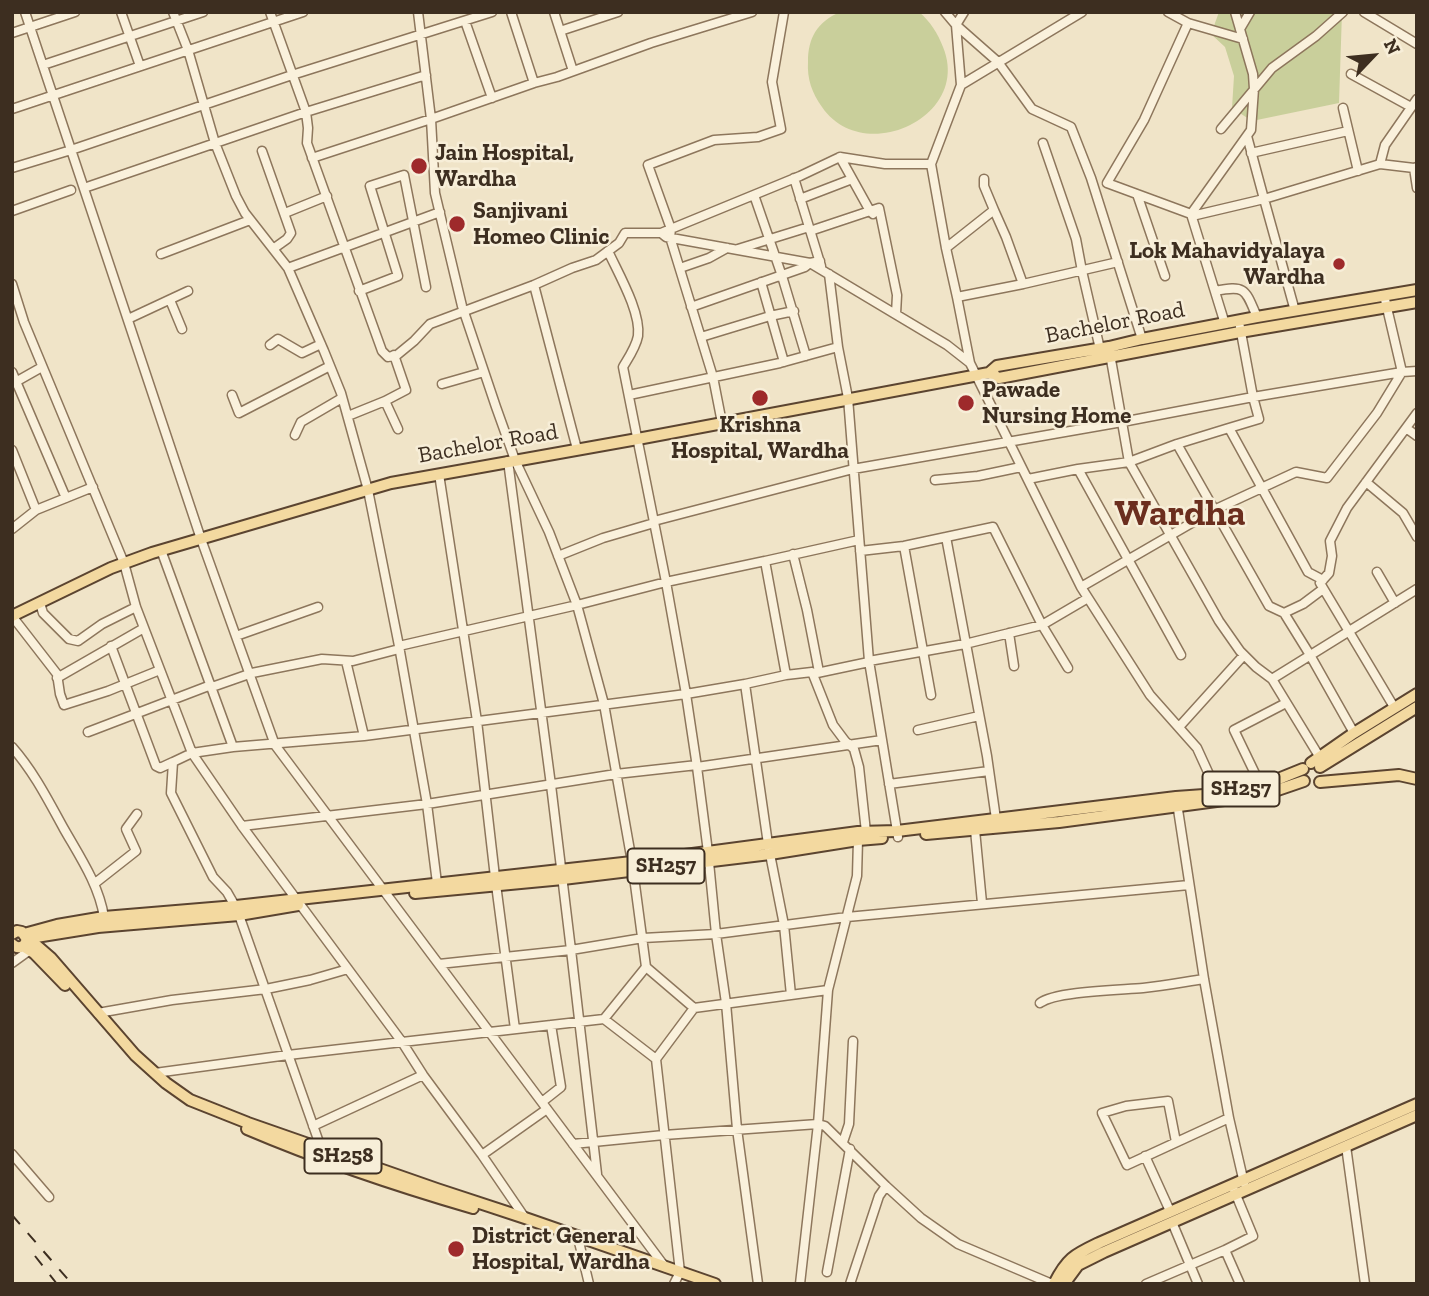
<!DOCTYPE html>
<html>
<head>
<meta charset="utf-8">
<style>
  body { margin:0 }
  #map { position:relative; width:1429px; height:1296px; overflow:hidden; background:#f0e4c8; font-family:"Zilla Slab",serif }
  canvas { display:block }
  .frame { position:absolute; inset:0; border:14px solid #3d2e20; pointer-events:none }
  .north { position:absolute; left:1338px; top:21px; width:70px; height:70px; -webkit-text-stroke:5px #f7eed8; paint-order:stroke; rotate:64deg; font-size:19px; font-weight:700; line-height:28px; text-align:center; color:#3d2e20 }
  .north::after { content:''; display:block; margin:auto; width:24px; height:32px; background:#3d2e20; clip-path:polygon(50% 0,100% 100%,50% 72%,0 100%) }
</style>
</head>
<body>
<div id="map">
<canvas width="1429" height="1296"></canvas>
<div class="frame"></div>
<div class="north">N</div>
</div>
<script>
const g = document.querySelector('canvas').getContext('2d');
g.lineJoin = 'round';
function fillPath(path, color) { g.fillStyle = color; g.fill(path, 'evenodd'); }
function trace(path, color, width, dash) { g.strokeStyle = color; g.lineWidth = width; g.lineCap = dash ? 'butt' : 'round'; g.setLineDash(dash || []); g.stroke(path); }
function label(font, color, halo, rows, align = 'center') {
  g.font = font + ' "Zilla Slab",serif'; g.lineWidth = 5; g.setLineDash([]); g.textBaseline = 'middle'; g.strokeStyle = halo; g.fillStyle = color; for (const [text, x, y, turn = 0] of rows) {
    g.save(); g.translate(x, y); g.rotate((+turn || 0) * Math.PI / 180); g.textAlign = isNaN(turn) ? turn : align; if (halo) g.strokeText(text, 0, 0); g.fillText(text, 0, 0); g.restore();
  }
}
const green = new Path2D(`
  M840 12H919C930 21 938 34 943 47 972 117 863 167 822 107 812 93 807 79 808 62 808 38 817 22 840 12Z
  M1219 12H1342L1339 103 1252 121 1232 108 1234 76 1225 47 1211 34Z`);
const minor = new Path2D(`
  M25 12 201 539 275 745 665 1267
  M121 12 140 66
  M173 12 188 50 215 143 236 196 245 213 288 268 324 351 341 393 368 490 399 646
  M270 12 306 112 308 128 307 143 382 351 388 357 397 355 414 341 430 324 534 285
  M418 12 431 119 435 193 462 306 496 407 515 460 549 532 577 605 604 704 632 862 646 967 694 1008
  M511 12 534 83 557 77 651 43 752 12
  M554 12 573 71
  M945 12 956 25 998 62 1032 109 1071 127 1091 178 1142 339
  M1168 12 1188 23 1243 39
  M1364 12 1417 44
  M465 21 492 98
  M1188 23 1144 120 1107 183 1191 214
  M1240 29 1250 12
  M560 31 618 12
  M12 33 75 12
  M43 65 203 12
  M1351 74 1411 107
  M961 85 956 25 964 12
  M1343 108 1358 171
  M12 109 303 12
  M1221 129 1272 68 1316 36 1343 12
  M1043 143 1076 239 1082 271 1100 349
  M262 151 291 233 287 239 273 249
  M1251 153 1348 131
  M840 157 885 164H931
  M312 158 431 119 534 83
  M1380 164 1414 168
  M1417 167 1414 168 1417 188
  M12 168 71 150 292 75 492 12
  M794 178 821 266
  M984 179V186L994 210
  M84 188 306 112 426 75
  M1137 194 1165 276
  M754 195 782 276 806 356
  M800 199 852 179
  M12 211 71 190
  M285 213 327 196
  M1192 216 1264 199 1247 136
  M810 231 870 211 873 214
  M661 233 666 237 810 263 947 345 970 363 1081 587 1150 695 1197 748 1218 794
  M946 248 994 210 1006 237 1023 284
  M738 249 809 227
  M608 251C618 273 641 312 638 336 636 347 629 357 623 367L666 582 686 694 697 767 708 852 716 934 726 1003 737 1129 758 1284
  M161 254 250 220
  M288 268 440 212
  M680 268 709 258 727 248
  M829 274 838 347
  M761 282 784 362
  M12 284 24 322 124 563 136 607 192 753 242 826 402 1042 423 1075 482 1155 525 1218
  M359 291 398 276 370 186 404 175 426 287
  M1215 291C1246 285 1245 289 1257 317
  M957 297 946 248 931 164 961 85 1082 12
  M170 300 182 329
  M691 307 805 267 810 263 820 261
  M1295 311 1264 199 1380 164 1385 145 1417 99
  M128 319 188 291
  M1225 324 1191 214 1251 130 1254 89 1253 74 1235 12
  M701 337 770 316 794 311
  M270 345 278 339 302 353 321 344
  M1110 354 1129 462 1219 621 1240 651 1256 667 1272 679
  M970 363 957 297 1023 284 1118 262
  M12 372 66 498
  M12 384 42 367
  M442 384 484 372
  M232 395 239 413 330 366
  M629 395 780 363 838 347 848 398 869 661 898 837
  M385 401 398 429
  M348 416 385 401 406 390 394 355
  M722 423 713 377 670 237 671 229 648 165 714 140 758 137 781 129 772 82 784 12
  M1229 428 1259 419 1253 397 1240 327
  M1406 428 1417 436
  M295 435 301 422 342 398
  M577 449 534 285 572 268 596 260 619 243 625 233H661L800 176 840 157 870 211 879 208 897 295 896 314
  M12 450 36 510
  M1078 469 1129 462 1177 444
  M439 474 477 721 495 877 515 1029
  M1028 479 1078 469 1181 655
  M935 480 978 476 1021 467
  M1366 482 1403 513 1417 537
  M654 521 853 469 1122 422 1253 397 1402 372 1384 295
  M12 529 36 510 93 487
  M946 537 987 756 996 819
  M904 546 931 695
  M161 550 233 747
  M860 551 904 546 993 527 1042 625 1068 668
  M793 554 807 610 819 672
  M558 556 603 538 654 523
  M765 561 859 540
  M1377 572 1395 603
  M1081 587 1214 510 1296 472 1327 478 1377 413 1402 372 1417 371
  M1323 589 1303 604 1284 613 1310 655 1354 733
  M40 603 43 613 69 639 78 641 102 624 136 607
  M1284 613 1269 606 1177 444 1229 428 1308 572 1323 580
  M12 616 57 674 60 694 64 705 108 691 160 670
  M1009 633 1014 666
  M236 636 318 607
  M111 646 156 766 160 768 173 762
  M346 661 364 736
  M869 661 965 644 1042 625 1088 598
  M817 673 869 662
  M786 675 812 672 833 725 845 741 854 749 859 767 866 832
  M57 678 144 628
  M212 687 252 673 322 659 353 661 399 649
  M1394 707 1320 583 1329 573 1332 556 1330 541 1347 508 1417 413
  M1179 727 1244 655
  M918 730 979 716
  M88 732 211 685
  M12 747C34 772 48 800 64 829 80 857 99 885 104 917
  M1322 761 1272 679 1417 589
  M697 767 882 740
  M889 784 989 771
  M1261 786 1234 730 1286 703
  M1177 803 1204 979 1229 1118 1244 1183
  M242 826 427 804 616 774 697 765
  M975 830 982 903
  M437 883 427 804 399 646 577 605 666 582 765 561 786 675 745 684 768 844 784 925 791 995
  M94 884 136 851 126 829 137 814
  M235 906 227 892 213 877 171 793 173 762 192 753 233 747 364 736 686 694 745 684
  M239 915 321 1148
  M12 963 30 950
  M439 964 571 950 551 785 508 461
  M1040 1003C1055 991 1122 990 1143 988 1164 986 1184 982 1204 979
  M98 1013 172 1000 266 989 310 980 348 969
  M604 1019 656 1059 680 1272 674 1284
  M656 1059 694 1008 828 990 857 876 858 840
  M155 1073 288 1055 604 1019 646 967
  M542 1102 561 1087 551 1025
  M313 1126 423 1075
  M843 1142 849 1124 853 1041
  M1176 1142 1168 1101 1126 1106 1102 1113 1127 1165 1229 1118
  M573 1144 664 1135 818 1124 828 990
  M1346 1146 1365 1284
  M12 1154 49 1197
  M482 1155 547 1109
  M1145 1156 1170 1211
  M597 1174 571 950 643 938 716 934 847 917 1189 885
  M1172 1222 1198 1284
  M579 1242 589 1284
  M1225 1250 1240 1284
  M827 1272 850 1149
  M800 1284 818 1124 825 1126 886 1186 921 1218 958 1244 1052 1284
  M850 1284 879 1196 886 1186
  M1146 1284 1225 1250 1253 1236 1234 1190`);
const major = new Path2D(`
  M989 373 999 378 1240 332 1417 302
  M12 616 111 568 152 553 391 483 643 438 989 373 997 366 1109 347 1142 339 1257 317 1417 290
  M1311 763 1354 733 1417 694
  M1320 767 1417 707
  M1320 782 1399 775 1417 779
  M926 834 1059 822 1254 796 1269 793 1304 781
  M415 893 563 879 770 854 858 840 882 838
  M12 934 17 931 22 932 27 939C26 947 18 950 12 944
  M24 934 57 925 104 917 236 906 632 862 858 832 897 831 1176 797 1218 794 1261 786 1303 769
  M36 937 98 927 239 915 298 905
  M26 941 36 945 51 958 135 1055 166 1083 190 1100 248 1123 437 1189 525 1218 715 1284
  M23 946 34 953 65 985
  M247 1129C320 1160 397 1186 473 1208
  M1054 1284C1067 1258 1074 1255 1099 1243L1417 1104
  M1064 1284 1078 1265 1104 1252 1417 1115`);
const rail = new Path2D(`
  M12 1215 72 1284
  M35 1256 57 1284`);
const markers = [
  [419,166,9,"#9e2a2b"],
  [457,224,9,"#9e2a2b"],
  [1339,264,7,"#9e2a2b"],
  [760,398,9,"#9e2a2b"],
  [966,403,9,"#9e2a2b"],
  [456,1249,9,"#9e2a2b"]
];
const shields = [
  [1241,789,77],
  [666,866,77],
  [343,1156,77]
];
const shieldNames = [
  ["SH257",1241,789],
  ["SH257",666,866],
  ["SH258",343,1156]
];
const poiNames = [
  ["Jain Hospital,",435,153],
  ["Wardha",435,179],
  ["Sanjivani",473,211],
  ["Homeo Clinic",473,237],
  ["Lok Mahavidyalaya",1325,251,"right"],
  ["Wardha",1325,277,"right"],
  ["Pawade",982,390],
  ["Nursing Home",982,416],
  ["Krishna",760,425,"center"],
  ["Hospital, Wardha",760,451,"center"],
  ["District General",472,1236],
  ["Hospital, Wardha",472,1262]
];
const streetNames = [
  ["Bachelor Road",1115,323,-11],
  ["Bachelor Road",488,444,-10]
];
const townNames = [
  ["Wardha",1180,514]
];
fillPath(green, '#c9cf9b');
trace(minor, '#8d765c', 11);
trace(major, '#5b4430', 14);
trace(minor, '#faf1dc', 8);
trace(major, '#f3d9a0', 10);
trace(rail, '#3d2e20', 2, [12, 12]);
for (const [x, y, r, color] of markers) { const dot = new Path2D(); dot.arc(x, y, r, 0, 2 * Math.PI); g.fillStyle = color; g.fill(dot); trace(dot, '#f7eed8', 2.5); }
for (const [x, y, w] of shields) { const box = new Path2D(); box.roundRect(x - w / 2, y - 17.5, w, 35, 5); g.fillStyle = '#f7eed8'; g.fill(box); trace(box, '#3d2e20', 2); }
label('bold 21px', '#3d2e20', null, shieldNames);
label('bold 23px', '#3d2e20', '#f7eed8', poiNames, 'left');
label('23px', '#3d2e20', '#f7eed8', streetNames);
label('bold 37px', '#6b2e1e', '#f7eed8', townNames);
</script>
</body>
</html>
